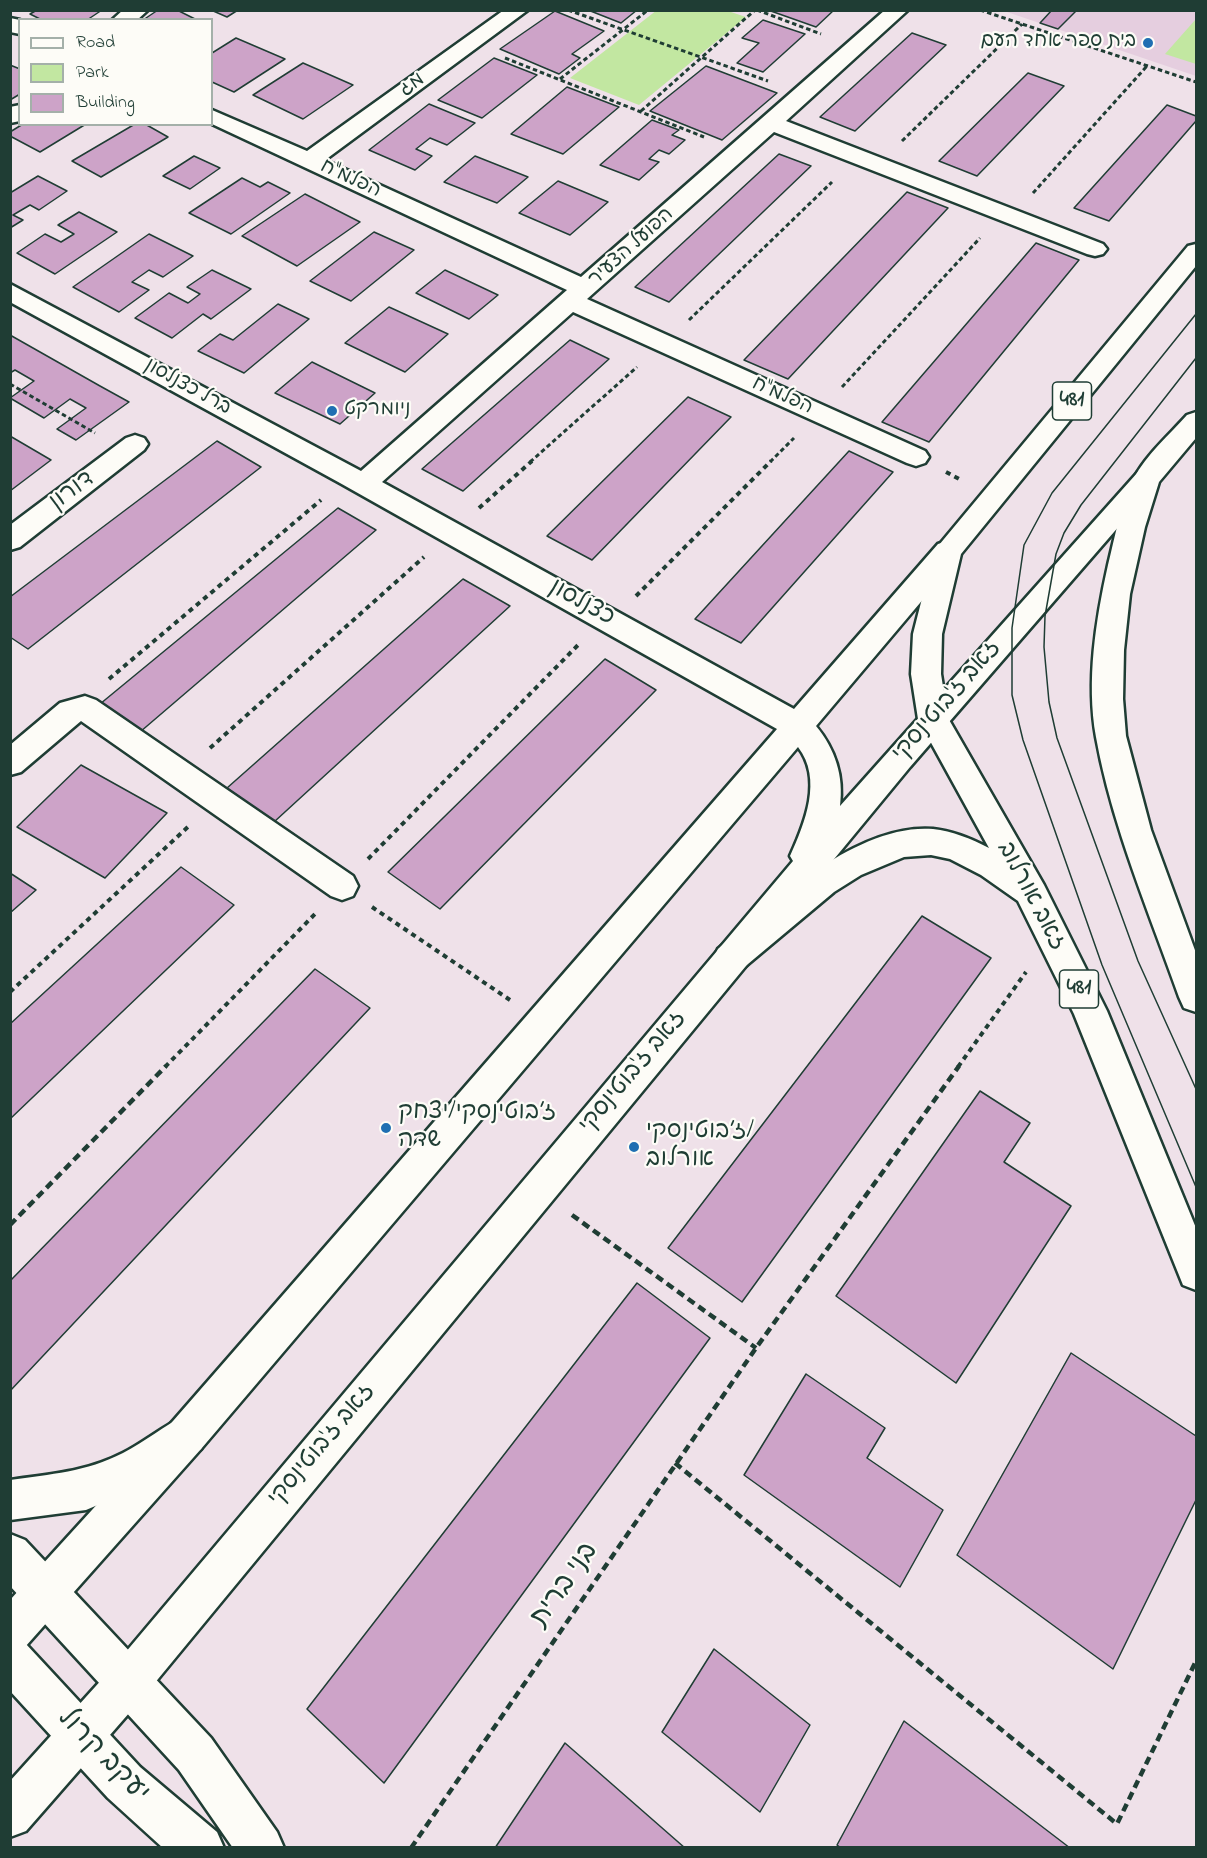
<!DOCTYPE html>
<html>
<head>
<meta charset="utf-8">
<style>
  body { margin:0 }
  #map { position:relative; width:1207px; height:1858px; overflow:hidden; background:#efe1e9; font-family:"Indie Flower",sans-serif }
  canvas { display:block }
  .frame { position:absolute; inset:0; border:12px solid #1f3d34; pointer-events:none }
  .legend { position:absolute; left:18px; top:18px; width:195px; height:108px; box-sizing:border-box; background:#fdfcf7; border:2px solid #a4b0a9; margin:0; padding:8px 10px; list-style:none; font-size:18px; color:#1f3d34 }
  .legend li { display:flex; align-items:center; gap:12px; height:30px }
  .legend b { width:30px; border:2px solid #a4b0a9 }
</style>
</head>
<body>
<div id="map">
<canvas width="1207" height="1858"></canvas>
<div class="frame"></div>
<ul class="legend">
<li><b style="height:8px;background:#fdfcf7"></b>Road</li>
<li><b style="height:16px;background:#c2e7a1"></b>Park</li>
<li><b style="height:16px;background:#cda3c8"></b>Building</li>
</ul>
</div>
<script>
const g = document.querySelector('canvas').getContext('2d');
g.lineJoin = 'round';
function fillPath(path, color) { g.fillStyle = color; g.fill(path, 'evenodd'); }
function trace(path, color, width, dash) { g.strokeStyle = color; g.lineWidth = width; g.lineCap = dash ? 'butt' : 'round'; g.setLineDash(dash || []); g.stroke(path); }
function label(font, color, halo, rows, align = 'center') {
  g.font = font + ' "Indie Flower","Playpen Sans Hebrew",sans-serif'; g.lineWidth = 4.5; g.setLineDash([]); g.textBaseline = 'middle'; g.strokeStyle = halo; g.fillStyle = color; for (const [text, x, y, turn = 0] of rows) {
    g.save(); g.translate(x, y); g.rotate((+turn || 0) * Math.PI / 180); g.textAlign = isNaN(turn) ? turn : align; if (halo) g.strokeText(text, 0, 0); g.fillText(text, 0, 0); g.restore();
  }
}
const built = new Path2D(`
  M1004 11H1196V76Z`);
const green = new Path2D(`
  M657 10 728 11 746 17 639 105 570 78Z
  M1196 19V64L1165 54Z`);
const building = new Path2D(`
  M37 10H102L87 20H42L30 14Z
  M158 10H177L197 20H143Z
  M211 10H238L227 17Z
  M588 10H637L621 23Z
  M768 10H834L816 27Z
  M1052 10H1075L1076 11 1058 29 1040 23Z
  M555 11 604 31 572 54 580 58 559 74 500 49Z
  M763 20 805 34 763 72 737 63 759 43 742 38Z
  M912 33 946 45 855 131 820 117Z
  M236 38 285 59 234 92 212 82V53Z
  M494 58 537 75 482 118 438 100Z
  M303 63 353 85 303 119 253 95Z
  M10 65 20 69V94L10 100Z
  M706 66 777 93 722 140 650 111Z
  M1028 73 1064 86 977 176 939 161Z
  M567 87 619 107 563 154 511 134Z
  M429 104 475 123 447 145 430 138 416 149 432 156 415 170 369 150Z
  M1167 105 1196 116V121L1109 221 1074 208Z
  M652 120 679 130 672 135 685 140 669 154 659 150 649 159 659 162 639 180 600 165Z
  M23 124H86L40 152 10 136V132Z
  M135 124H145L168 137 101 177 72 161Z
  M779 154 811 166 669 302 635 287Z
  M194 156 220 168 190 189 163 176Z
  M475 156 528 177 497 203 444 182Z
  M38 176 67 191 39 210 30 205 13 215 23 220 10 228V193Z
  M242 178 260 187 268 182 290 193 231 234 189 213Z
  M558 181 608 202 570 235 519 213Z
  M907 192 948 208 788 379 744 360Z
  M305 194 360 222 297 266 242 236Z
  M79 212 117 232 55 274 17 253 45 234 61 242 74 234 58 225Z
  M374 232 414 250 351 301 310 281Z
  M149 234 193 256 163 277 149 270 132 282 149 290 119 312 73 287Z
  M1036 243 1079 260 929 442 882 422Z
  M212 270 251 289 211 319 203 314 172 338 135 318 169 293 188 303 200 294 187 287Z
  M445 270 498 295 469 319 416 293Z
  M278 304 309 319 244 373 198 351 220 334 233 340Z
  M389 307 448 334 405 372 345 343Z
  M10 335 100 386 129 402 76 440 57 429 86 408 70 399 44 418 10 398 34 381 15 370 10 373Z
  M570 340 609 359 463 491 422 469Z
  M312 362 375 393 340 424 275 393Z
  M688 397 731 417 592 560 547 536Z
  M10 436 51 460 10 491Z
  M217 441 261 467 28 649 10 637V597Z
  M849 451 893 472 741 643 695 619Z
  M338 508 376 530 140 732 100 704Z
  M463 579 510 606 274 822 227 788Z
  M605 659 656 690 440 909 388 872Z
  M81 765 167 813 105 878 17 827Z
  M181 867 234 905 10 1119V1024Z
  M10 873 36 890 10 913Z
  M922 916 991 958 742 1302 668 1248Z
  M315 969 370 1008 10 1391V1281Z
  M980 1091 1030 1123 1004 1162 1071 1206 956 1383 836 1296Z
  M637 1283 710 1338 384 1783 307 1709Z
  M1071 1353 1196 1436V1500L1113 1669 957 1555Z
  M806 1374 885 1428 867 1458 943 1510 900 1587 744 1475Z
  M714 1649 810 1725 760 1812 662 1732Z
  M904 1721 1070 1848H841L837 1845Z
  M565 1743 685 1848H495Z`);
const pathFar2 = new Path2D(`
  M568 10 768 81
  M757 10 821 34
  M980 10 1196 82
  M505 58 704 137
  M560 79 648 10
  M641 111 755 10
  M902 141 1022 24
  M1033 193 1147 66
  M689 320 832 182
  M10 384 95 433
  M842 387 980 238
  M530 462 637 367
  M770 462 794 438`);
const pathFar1 = new Path2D(`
  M946 472 961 480
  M479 508 532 461
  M636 596 771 461
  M109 679 321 500
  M210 748 424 557
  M368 859 579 644
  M372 907 510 1000
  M10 992 190 825
  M165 1067 315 914
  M958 1067 1026 972`);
const path = new Path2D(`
  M572 1215 756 1348
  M10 1225 166 1066
  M675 1463 1117 1824 1196 1661
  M411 1848 756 1348 959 1066`);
const minor = new Path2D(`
  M123 10H148L137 20H112Z
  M504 10H528L325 160 581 277 885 10H908L786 121 1103 244 1107 249 1103 254 1095 256 1087 254 774 132 587 299 925 451 929 457 925 463 916 466 907 463 573 312 382 482 794 709 938 544 948 541 958 544 962 551 958 558 816 726C835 749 844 776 840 806L1138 472 1147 470 1156 472 1160 479 910 767 144 1696 26 1831 10 1837V1781L114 1666 793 861 790 856C805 823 823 779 798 747L201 1449 25 1647 10 1653V1600L173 1421 777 729 340 483 10 302V284L361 471 567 290 212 124V110L307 151Z
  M10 18 20 20V34L10 32Z
  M20 105V121L10 123V107Z
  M135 435 144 438 148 444 144 450 20 547 10 550V525L126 438Z
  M85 696 96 700 353 876 358 886 353 896 342 900 331 896 81 721 21 772 10 775V745L60 703Z`);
const major = new Path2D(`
  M1196 244V266L961 554 942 634 941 674 948 718 1044 885 1107 1011 1196 1228V1290L1183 1285 1074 1014 1018 901 981 875 950 859 931 855 904 857 861 875 834 892 742 969 730 973 718 969 713 959 718 949C772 903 857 823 933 829 952 831 972 839 989 848L918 719 911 674 913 634 934 551 1188 246Z
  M1196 412V438L1159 482 1145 527 1130 594 1124 650 1123 699 1126 736 1151 830 1196 953V1012L1184 1008 1179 997C1149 912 1112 826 1096 737 1086 681 1096 619 1108 565 1115 536 1121 504 1134 478 1146 455 1170 434 1187 415Z
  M187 1415 201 1421 207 1435 201 1449 152 1481 100 1504 86 1510 10 1520V1480C51 1474 86 1472 123 1453 145 1442 164 1425 187 1415Z
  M10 1534 25 1540 211 1738 277 1832 284 1848H233L179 1770 10 1586Z
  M10 1637 25 1643 140 1767 217 1832 224 1848H163L108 1798 10 1691Z`);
const tram = new Path2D(`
  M1196 314 1052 493 1024 545 1012 628V695L1023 740 1102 965 1196 1187
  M1196 358 1081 505 1064 533 1056 554 1045 616 1044 647 1049 702 1057 738 1138 961 1196 1089`);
const markers = [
  [1148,43,6,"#1f6fb2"],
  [332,411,6,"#1f6fb2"],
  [386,1128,6,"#1f6fb2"],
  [634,1147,6,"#1f6fb2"]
];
const farPoinames = [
  ["בית ספר אחד העם",1136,43],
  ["ניומרקט",344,411,"left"]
];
const farStreetnames = [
  ["מג",413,86,-36],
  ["הפלמ\"ח",350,180,25],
  ["הפועל הצעיר",632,248,-42],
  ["ברל כצנלסון",187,388,29],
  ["הפלמ\"ח",782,397,24]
];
const shields = [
  [1072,401,39],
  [1079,989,39]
];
const shieldNames = [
  ["481",1072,401],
  ["481",1079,989]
];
const streetNames = [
  ["דורון",73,492,-37],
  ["כצנלסון",581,604,29],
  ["זאב ז'בוטינסקי",948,702,-49],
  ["זאב אורלוב",1030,897,62],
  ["זאב ז'בוטינסקי",634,1073,-50],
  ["זאב ז'בוטינסקי",323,1446,-50]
];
const poiNames = [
  ["ז׳בוטינסקי/יצחק",398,1114],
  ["שדה",398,1142],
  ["ז׳בוטינסקי/",646,1133],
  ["אורלוב",646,1161]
];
const nearStreetnames = [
  ["בני ברית",566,1586,-55],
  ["יעקב קרול",102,1757,46]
];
fillPath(built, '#e5cedf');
fillPath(green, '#c2e7a1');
fillPath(building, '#cda3c8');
trace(building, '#1f3d34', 1.5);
trace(minor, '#1f3d34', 5);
trace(major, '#1f3d34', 5);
trace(pathFar2, '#1f3d34', 3, [4.5, 3]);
trace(pathFar1, '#1f3d34', 4, [5, 4.5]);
trace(path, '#1f3d34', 4.5, [8, 5]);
fillPath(minor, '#fdfcf7');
fillPath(major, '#fdfcf7');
trace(tram, '#1f3d34', 1.5);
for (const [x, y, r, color] of markers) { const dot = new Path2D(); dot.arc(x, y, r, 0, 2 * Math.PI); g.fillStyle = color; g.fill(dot); trace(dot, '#fdfcf7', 2); }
label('20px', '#1f3d34', '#fdfcf7', farPoinames, 'right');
label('20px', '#1f3d34', '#fdfcf7', farStreetnames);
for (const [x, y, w] of shields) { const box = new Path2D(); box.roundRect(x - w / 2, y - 19, w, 38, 4.5); g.fillStyle = '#fdfcf7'; g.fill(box); trace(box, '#1f3d34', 1.5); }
label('bold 22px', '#1f3d34', null, shieldNames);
label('24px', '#1f3d34', '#fdfcf7', streetNames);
label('24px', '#1f3d34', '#fdfcf7', poiNames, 'left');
label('28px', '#1f3d34', '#fdfcf7', nearStreetnames);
</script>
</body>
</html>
